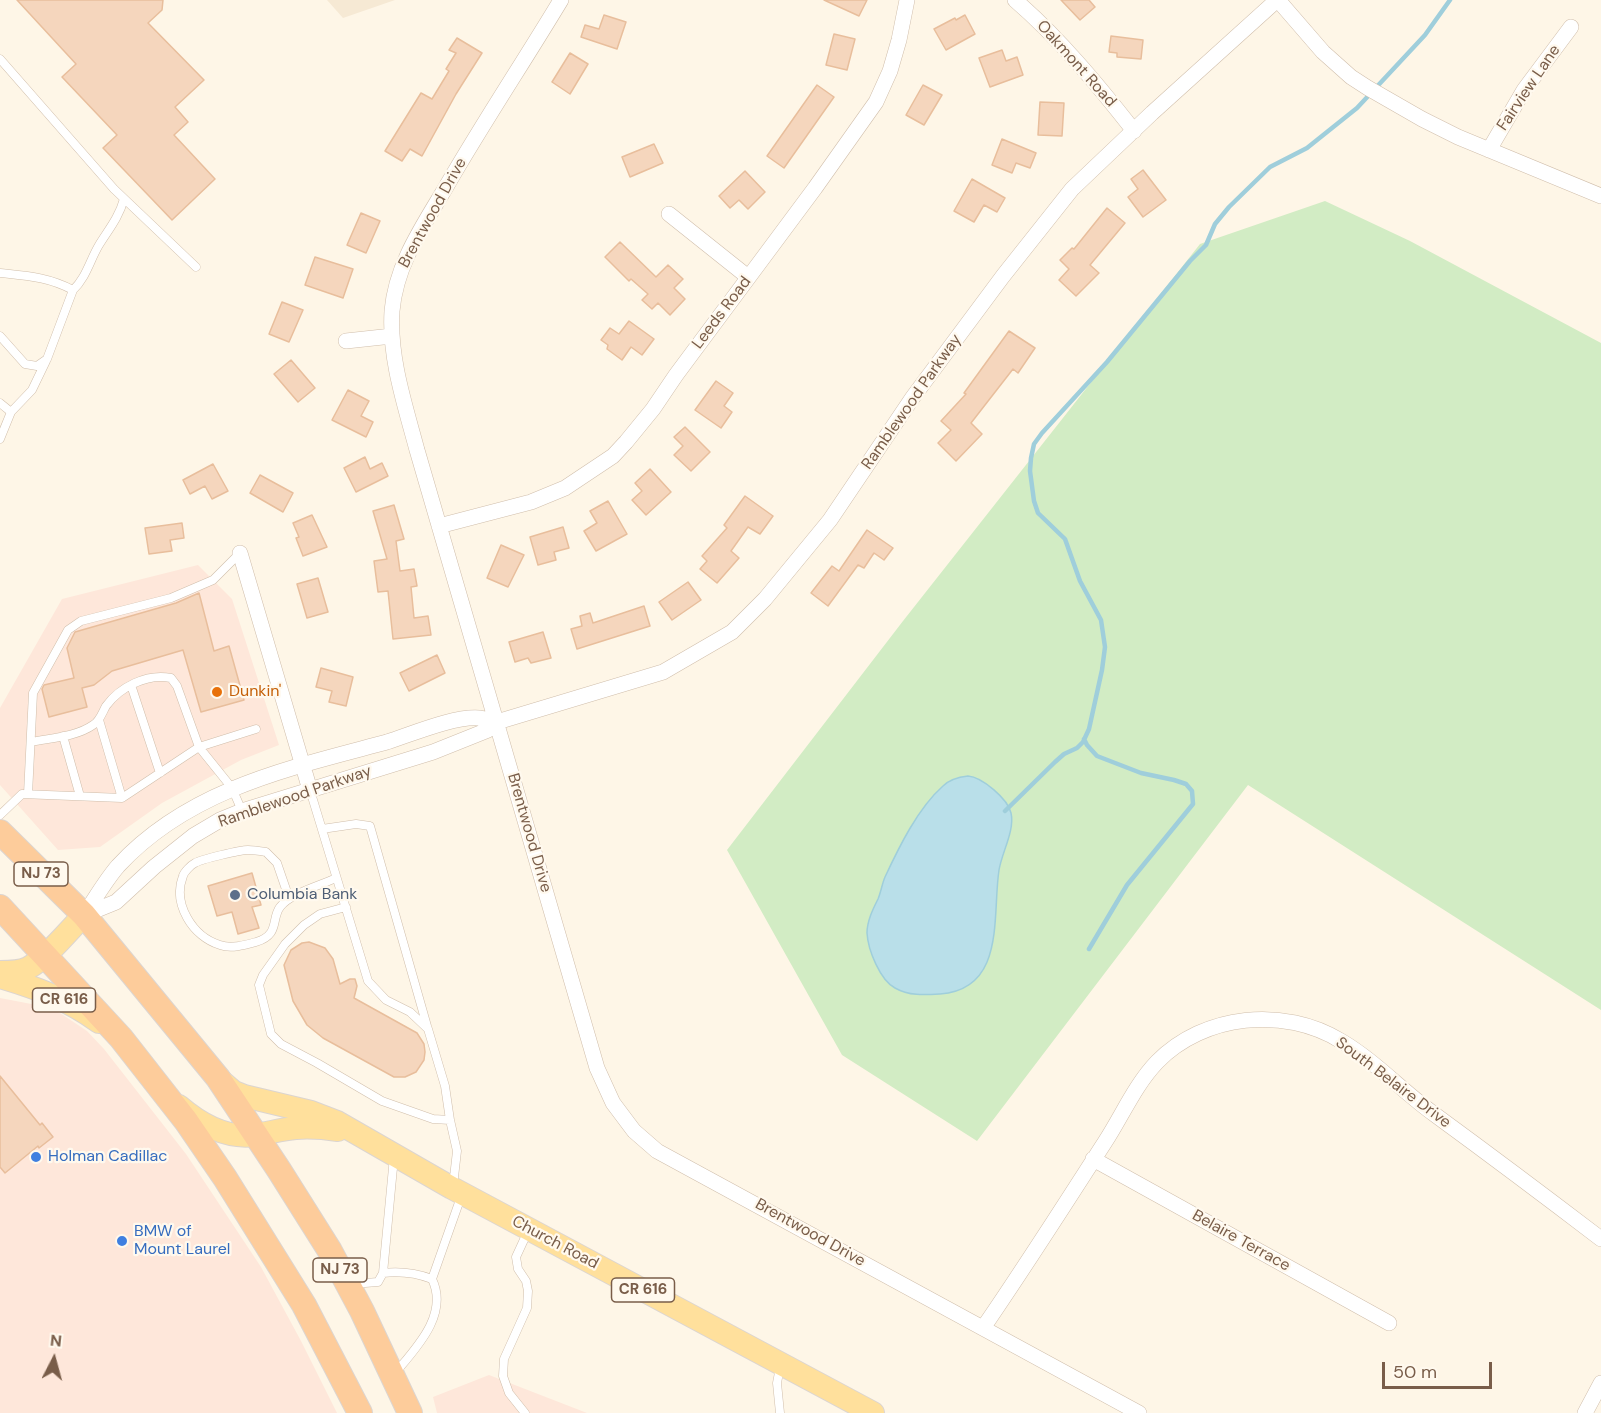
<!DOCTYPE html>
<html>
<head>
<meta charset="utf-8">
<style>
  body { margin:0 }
  #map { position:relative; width:1601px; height:1413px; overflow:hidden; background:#fef6e7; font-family:"DM Sans",sans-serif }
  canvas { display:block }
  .north { position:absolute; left:24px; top:1329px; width:60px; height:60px; -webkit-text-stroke:4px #fff9ee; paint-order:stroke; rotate:6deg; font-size:16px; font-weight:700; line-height:24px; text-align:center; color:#795d49 }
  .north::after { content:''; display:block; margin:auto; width:21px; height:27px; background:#795d49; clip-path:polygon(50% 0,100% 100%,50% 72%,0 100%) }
  .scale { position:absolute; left:1382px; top:1362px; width:110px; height:27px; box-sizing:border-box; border:3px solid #795d49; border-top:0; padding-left:8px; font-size:18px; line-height:21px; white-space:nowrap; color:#795d49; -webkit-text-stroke:4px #fff9ee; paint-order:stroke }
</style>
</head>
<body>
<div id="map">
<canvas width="1601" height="1413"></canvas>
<div class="north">N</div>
<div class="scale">50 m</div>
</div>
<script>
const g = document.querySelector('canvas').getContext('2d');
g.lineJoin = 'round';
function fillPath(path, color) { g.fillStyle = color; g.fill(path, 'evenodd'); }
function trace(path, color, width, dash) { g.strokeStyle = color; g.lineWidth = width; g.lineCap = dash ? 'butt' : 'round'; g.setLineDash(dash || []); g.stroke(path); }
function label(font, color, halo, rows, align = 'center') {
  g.font = font + ' "DM Sans",sans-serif'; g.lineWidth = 4.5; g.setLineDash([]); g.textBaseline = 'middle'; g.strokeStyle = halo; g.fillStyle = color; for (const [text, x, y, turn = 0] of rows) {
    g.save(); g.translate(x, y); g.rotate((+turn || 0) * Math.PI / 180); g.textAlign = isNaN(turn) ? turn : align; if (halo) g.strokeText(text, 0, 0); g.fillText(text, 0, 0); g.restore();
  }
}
const residential = new Path2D(`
  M327 0H395L343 18Z`);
const commercial = new Path2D(`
  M198 565 232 599 279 745 241 760 162 803 100 847 58 850 0 785V708L62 599Z
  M0 998 47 1007 60 1013 87 1031 104 1049 186 1154 261 1267 301 1341 337 1413H0Z
  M489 1375 587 1413H437L433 1397Z`);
const green = new Path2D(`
  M1325 201 1410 241 1601 343V1010L1248 785 977 1141 842 1055 727 850 903 621 1200 244Z`);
const water = new Path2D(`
  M968 776C982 777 1008 799 1011 813 1015 830 1002 852 999 870 992 916 1006 989 940 994 924 995 909 996 895 988 880 980 868 950 867 933 867 921 873 909 878 899 881 892 882 884 885 877 899 847 918 808 943 786 950 779 959 777 968 776Z`);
const stream = new Path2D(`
  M1084 739 1087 745 1097 756 1141 773 1174 780 1186 784 1192 791 1193 804 1127 885 1089 949
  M1005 811 1055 762 1064 754 1077 748 1083 742 1089 729 1102 670 1105 647 1101 620 1080 581 1065 539 1038 513 1034 501 1030 471 1031 458 1034 444 1042 433 1107 362 1190 261 1206 245 1215 224 1229 207 1270 167 1307 148 1357 108 1425 35 1450 0`);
const building = new Path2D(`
  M17 0H163L162 10 148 23 204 80 175 107 188 122 174 135 215 179 172 220 103 148 117 135 62 77 76 64Z
  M824 0H867L859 16Z
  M1061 0H1089L1095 7 1080 20Z
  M604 15 626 22 617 49 581 37 585 25 599 29Z
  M965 15 975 34 946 50 934 29 955 18 956 20Z
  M834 34 855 39 847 70 826 65Z
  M1111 36 1143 40 1141 59 1117 57V53L1109 52Z
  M457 38 482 53 456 94 422 156 410 149 402 161 385 151 421 93 432 99 449 71 446 69 456 53 449 50Z
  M1002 50 1006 61 1017 57 1023 75 990 87 979 58Z
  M570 53 588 64 570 94 552 82Z
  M817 85 834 97 784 168 767 156Z
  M923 85 942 95 924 125 906 115Z
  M1040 102 1064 103 1062 136 1038 135Z
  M1002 139 1036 153 1030 168 1016 163 1012 173 992 165Z
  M654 144 663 163 630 177 622 157Z
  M1143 170 1166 200 1143 217 1128 197 1138 189 1131 179Z
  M745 171 765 192 748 209 739 200 730 208 719 196Z
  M972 179 1005 198 997 212 984 205 974 222 954 211Z
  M1107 208 1125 223 1090 265 1099 273 1076 296 1059 280 1069 269 1060 260 1072 248 1074 249Z
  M361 213 380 221 366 253 347 245Z
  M620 242 656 277 668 265 683 279 674 288 685 299 670 315 658 303 652 309 642 300 648 294 631 279 629 281 605 257Z
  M315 257 353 269 343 298 305 285Z
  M282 302 303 310 289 342 269 334Z
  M629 321 654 339 642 355 631 347 622 360 607 349 608 345 601 340 610 328 619 334Z
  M1009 331 1035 348 1018 373 1013 369 971 423 982 434 956 461 938 443 951 430 941 421 966 394 964 393Z
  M291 360 315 388 298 402 274 374Z
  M716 381 733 393 724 406 732 412 721 428 695 410Z
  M348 390 369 401 361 416 373 422 366 437 332 420Z
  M685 427 710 452 691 471 674 455 683 446 674 437Z
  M365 457 370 469 382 463 388 476 356 492 344 468Z
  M213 464 228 491 212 499 205 486 190 494 183 480Z
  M650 469 671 492 646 515 632 500 642 491 635 483Z
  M260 475 293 493 283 512 250 493Z
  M745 496 773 516 760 534 748 527 731 551 739 558 717 583 700 569 707 561 702 556 727 528 724 525Z
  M608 501 627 534 596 551 584 531 597 523 590 511Z
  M394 505 404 539 396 541 400 571 414 569 417 586 411 587 414 618 428 616 431 635 393 639 388 591 378 592 374 561 387 559 373 511Z
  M312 515 327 547 303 556 296 538 299 537 293 523Z
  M182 523 184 538 170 540 172 551 149 554 145 528Z
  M563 527 569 548 554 552 556 560 538 565 530 537Z
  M867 530 893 548 884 560 874 553 864 568 858 565 828 606 811 593 832 566 839 571Z
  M501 545 524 555 508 587 487 578Z
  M318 578 328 612 307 618 297 584Z
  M688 582 701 600 672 620 659 602Z
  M199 593 214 651 229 646 244 700 201 712 183 650 112 671 94 685 82 688 87 707 49 717 42 689 44 685 74 678 67 648 75 632 176 603Z
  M644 606 650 626 577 649 571 629 582 626 580 616 590 613 593 623Z
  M543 632 551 658 531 663 528 658 515 662 509 642Z
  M437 655 445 673 409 691 400 673Z
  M321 668 353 677 346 706 329 702 332 691 316 687Z
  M252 873 261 905 252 907 259 928 238 934 232 912 217 916 208 886Z
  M309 942 325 948 333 959 340 984 350 979H355L357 986 354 998 417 1033 424 1044 425 1052 424 1060 416 1072 405 1077H394L323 1038 307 1025 293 1001 284 965 291 950 302 943Z
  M0 1076 40 1125 42 1123 53 1137 39 1148 38 1146 5 1173 0 1167Z`);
const service = new Path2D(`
  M0 59 114 189 196 267
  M0 273C28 276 48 277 73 290 86 278 90 260 99 245 109 229 119 217 124 199
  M0 336 25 364 37 366 47 359 73 290
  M0 403 11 412
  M0 439 11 412 32 390 46 361
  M131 685 160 773
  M99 720 122 798
  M63 736 80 796
  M31 742C50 738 76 737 93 725 100 721 102 713 106 706 120 687 147 673 171 678L177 686 199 747 256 729
  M310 790 368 981 386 1000 410 1012 428 1029 445 1086 450 1120 433 1119 382 1101 317 1063 281 1044 271 1034 259 985 263 975 285 944 304 925 320 914 346 907
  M28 794 33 693 68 630 81 621 171 598 213 580 240 553
  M0 815 22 794 122 798 199 747 232 788 242 811
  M322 829 356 824 370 826 427 1026
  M289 898 277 863 266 852C260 851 254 850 248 850 240 850 202 859 195 863 191 865 184 872 183 876 172 904 193 937 220 945 231 949 245 945 256 942 280 935 271 919 280 907 291 893 319 886 336 878
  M450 1120 457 1151 453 1186
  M383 1273C400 1271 416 1273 432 1279 449 1314 417 1347 396 1372
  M432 1279 462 1194
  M352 1284 378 1282 383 1273 394 1157
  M525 1413 509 1393 503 1376 504 1359 527 1308 528 1291 526 1281 518 1269 516 1257 528 1231
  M780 1413 777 1383 780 1367`);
const minor = new Path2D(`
  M561 0C523 63 483 123 446 187 423 226 396 264 392 311 389 358 405 405 417 450L597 1068 613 1103 634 1131 657 1151 1139 1413
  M1015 0C1059 38 1098 85 1134 131
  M1278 0 1323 52 1351 77 1368 88 1422 119 1458 137 1601 196
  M1489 150 1524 90 1571 27
  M669 214 748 277
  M346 341 392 336
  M439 526 531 502 565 488 613 456 626 442 653 409 676 375 815 188 876 102 890 71 899 40 907 0
  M240 553 310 790
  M84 915 116 902 154 867 193 836 220 820 242 811 433 752 488 730 497 722 663 672 732 632 765 599 830 520 913 397 1003 276 1072 189 1152 113 1277 0
  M84 915C95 899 105 881 118 866 189 789 290 768 387 742 412 734 454 716 479 718 485 719 491 721 497 722
  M1093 1159 1389 1323
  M983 1328C1025 1267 1065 1204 1105 1142 1122 1116 1135 1085 1157 1062 1204 1014 1284 1006 1341 1041 1375 1061 1402 1091 1434 1114 1490 1155 1546 1197 1601 1239
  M1585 1413 1601 1383`);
const primary = new Path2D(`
  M0 972C9 972 20 972 28 968 47 958 69 930 84 915
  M0 977C37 988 67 999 99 1022
  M220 1080 234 1092 244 1096 311 1112 337 1122 452 1188 873 1413
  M179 1106C200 1124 226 1139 255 1135 269 1133 282 1129 296 1128 310 1127 324 1128 338 1130`);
const trunk = new Path2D(`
  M0 832 84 915 218 1078 279 1170 330 1251 362 1311 410 1413
  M0 907 121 1038 186 1121 225 1178 304 1305 360 1413`);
const markers = [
  [217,692,6,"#e8710a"],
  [235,895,6,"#5c6f8a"],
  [36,1157,6,"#3f7fe0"],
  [122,1241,6,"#3f7fe0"]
];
const shields = [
  [41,874,54],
  [64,1000,63],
  [340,1270,54],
  [643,1290,63]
];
const shieldNames = [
  ["NJ 73",41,874],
  ["CR 616",64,1000],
  ["NJ 73",340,1270],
  ["CR 616",643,1290]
];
const streetNames = [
  ["Oakmont Road",1076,64,48],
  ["Fairview Lane",1529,88,-56],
  ["Brentwood Drive",433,213,-61],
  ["Leeds Road",722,313,-53],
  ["Ramblewood Parkway",912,402,-55],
  ["Ramblewood Parkway",295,797,-19],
  ["Brentwood Drive",529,833,74],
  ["South Belaire Drive",1393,1083,37],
  ["Brentwood Drive",810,1233,29],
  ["Belaire Terrace",1241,1241,29],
  ["Church Road",555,1243,28]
];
const foodNames = [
  ["Dunkin'",229,692]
];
const serviceNames = [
  ["Columbia Bank",247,895]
];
const shopNames = [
  ["Holman Cadillac",48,1157],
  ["BMW of",134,1232],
  ["Mount Laurel",134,1250]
];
fillPath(residential, '#f6e9d4');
fillPath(commercial, '#fee7da');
fillPath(green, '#d2ecc4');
fillPath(water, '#b9dfe9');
trace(water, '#9fcedb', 1.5);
trace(stream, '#9fcedb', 4.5);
fillPath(building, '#f5d6bd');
trace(building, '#e8be9c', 1.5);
trace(service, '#d0beab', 9);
trace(minor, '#d0beab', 16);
trace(primary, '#dcd5d0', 24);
trace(trunk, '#dcd5d0', 26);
trace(service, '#fff', 8);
trace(minor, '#fff', 15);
trace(primary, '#ffe09c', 22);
trace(trunk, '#fdcc9b', 24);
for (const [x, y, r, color] of markers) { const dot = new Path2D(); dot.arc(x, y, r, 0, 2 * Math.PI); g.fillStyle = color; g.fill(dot); trace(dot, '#fff9ee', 2); }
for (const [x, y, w] of shields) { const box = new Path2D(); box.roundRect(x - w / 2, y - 12, w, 24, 4.5); g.fillStyle = '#fff9ee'; g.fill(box); trace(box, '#795d49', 1.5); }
label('bold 15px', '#795d49', null, shieldNames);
label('16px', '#795d49', '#fff9ee', streetNames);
label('16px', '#c56008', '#fff9ee', foodNames, 'left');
label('16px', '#4e5e75', '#fff9ee', serviceNames, 'left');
label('16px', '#366cbe', '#fff9ee', shopNames, 'left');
</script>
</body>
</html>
